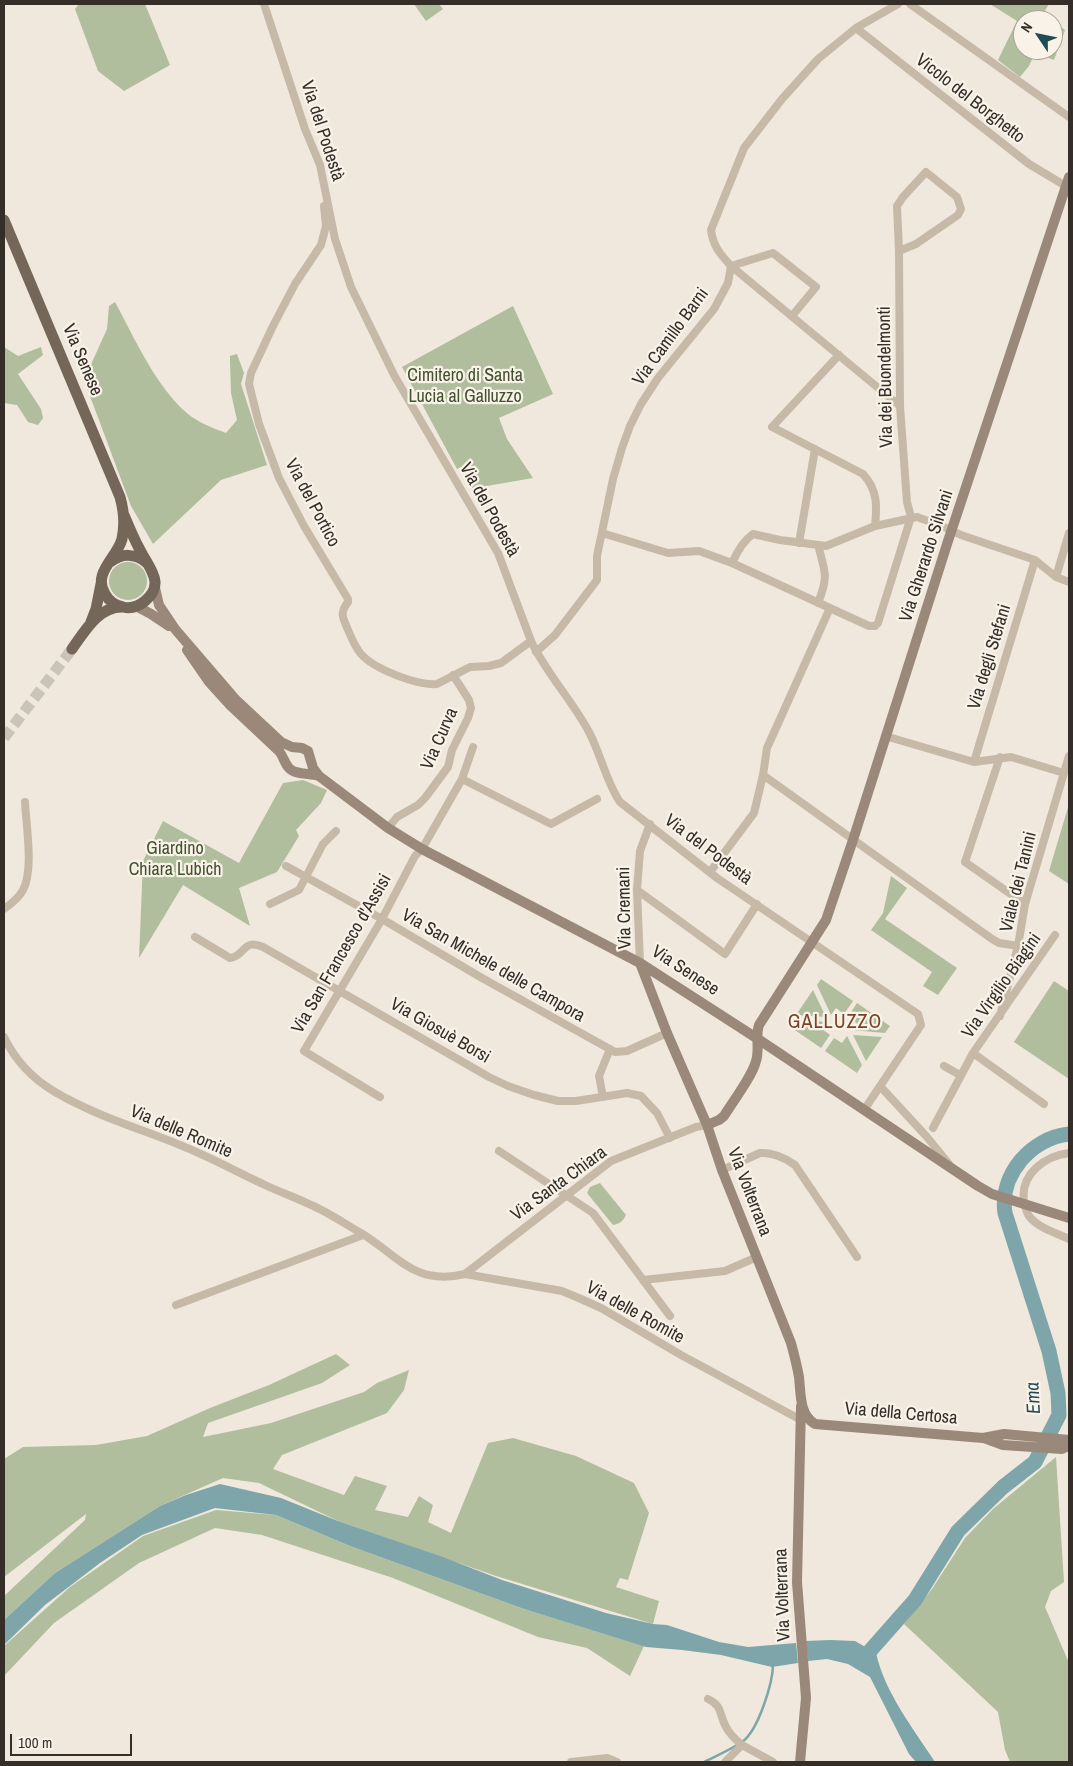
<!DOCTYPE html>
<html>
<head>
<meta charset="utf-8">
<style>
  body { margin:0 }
  #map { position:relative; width:1073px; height:1766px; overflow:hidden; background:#f0e8dc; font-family:"Archivo Narrow",sans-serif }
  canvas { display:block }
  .frame { position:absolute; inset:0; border:5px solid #342d28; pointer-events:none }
  .north { position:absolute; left:1013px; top:10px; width:50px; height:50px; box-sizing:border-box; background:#f8f2e8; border:1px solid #aaa39b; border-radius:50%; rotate:304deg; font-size:14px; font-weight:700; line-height:20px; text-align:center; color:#342d28 }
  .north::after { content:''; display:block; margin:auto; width:18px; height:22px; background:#214b52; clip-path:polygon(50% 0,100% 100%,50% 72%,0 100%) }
  .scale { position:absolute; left:10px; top:1734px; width:122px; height:22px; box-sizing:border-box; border:2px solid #342d28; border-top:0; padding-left:6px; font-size:15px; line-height:18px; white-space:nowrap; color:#342d28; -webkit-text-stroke:4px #f8f2e8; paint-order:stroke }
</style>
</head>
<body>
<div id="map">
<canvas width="1073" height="1766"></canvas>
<div class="frame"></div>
<div class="north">N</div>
<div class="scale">100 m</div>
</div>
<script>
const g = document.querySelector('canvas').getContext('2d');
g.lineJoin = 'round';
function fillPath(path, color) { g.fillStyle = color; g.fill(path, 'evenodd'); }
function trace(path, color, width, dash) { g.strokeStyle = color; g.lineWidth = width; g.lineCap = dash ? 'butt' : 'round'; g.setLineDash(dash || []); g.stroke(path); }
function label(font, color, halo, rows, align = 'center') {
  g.font = font + ' "Archivo Narrow",sans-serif'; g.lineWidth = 4.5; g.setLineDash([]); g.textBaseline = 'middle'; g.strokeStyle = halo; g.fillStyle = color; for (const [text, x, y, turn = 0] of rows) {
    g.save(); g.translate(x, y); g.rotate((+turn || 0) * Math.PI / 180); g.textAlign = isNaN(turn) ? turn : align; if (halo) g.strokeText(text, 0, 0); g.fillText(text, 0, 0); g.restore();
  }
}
const green = new Path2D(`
  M79 4H145L170 65 124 91 98 71 75 9Z
  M414 4H439L443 9 426 21Z
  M990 4H1049L1043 14 1051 20H1023V50H1053V21L1065 30 1054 60 1035 53 1029 66 1020 77 998 60 1017 21Z
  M115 302C135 339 156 387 188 414 199 423 213 428 226 433L237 420 231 393 230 361V356L237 354 244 373 241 384 267 465 221 480 153 544 131 506 84 380 107 329 109 306Z
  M513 306 553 394 499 418 507 439 533 478 481 487 474 491 461 467 457 469 402 367Z
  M4 347 18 356 41 347 43 355 18 374 41 409 43 418 38 425 28 422 17 405 4 403Z
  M109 581a19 19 0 1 1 38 0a19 19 0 1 1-38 0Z
  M303 780 327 790 321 803 296 830 299 836 277 872 239 888 250 926 183 885 139 958 143 861 163 821 239 863 283 783Z
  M1069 804V884L1049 871Z
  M891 876 907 888 885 919 957 968 938 995 923 986 932 972 871 930 883 913Z
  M821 979 853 1001 844 1014 836 1008 831 1015 817 985Z
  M1054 981 1069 991V1079L1014 1042Z
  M813 990 826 1017 796 1015Z
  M857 1003 890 1026 885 1033 852 1030 857 1023 848 1017Z
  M793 1019 827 1022 822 1029 830 1035 821 1048 789 1026Z
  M853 1035 882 1037 866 1061Z
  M847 1036 862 1065 857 1073 825 1051 834 1038 842 1043Z
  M600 1183 626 1215C623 1221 620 1224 613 1225L587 1193 590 1187Z
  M336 1354 350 1365 322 1383 208 1423 203 1437 271 1423 364 1392 377 1383 409 1370 404 1390 387 1413 282 1455 273 1469 344 1495 355 1476 387 1486 375 1510 408 1517 419 1496 433 1505 428 1522 451 1533 488 1443 513 1438 576 1456 634 1483 649 1513 628 1580 620 1578 616 1587 659 1601 653 1624 496 1576 338 1521 259 1483 223 1478 160 1506 55 1573 4 1620V1596L85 1520 86 1514 4 1577V1459L23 1447 96 1445 147 1436 210 1408 269 1385Z
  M1056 1457 1064 1582 1051 1591 1045 1607 1069 1663V1762H1010L1005 1750 998 1712 904 1624 932 1589 965 1538 993 1509Z
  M216 1510 276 1515 350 1546 524 1609 644 1646 630 1676 587 1648 538 1637 393 1578 262 1535 215 1528 139 1563 54 1623 4 1676V1646L70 1587 143 1536Z`);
const water = new Path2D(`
  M220 1484 281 1498 338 1521 443 1557 502 1580 606 1613 653 1624 667 1625 719 1642 748 1647 796 1643 798 1663 772 1667 721 1655 682 1650 646 1647 524 1609 350 1546 276 1515 215 1508 142 1535 100 1563 45 1605 4 1645V1620L55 1573 160 1506 186 1495Z
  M830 1640 855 1641 876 1653C885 1693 913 1728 935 1762H916L909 1754 870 1677 848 1664 827 1659 808 1661 806 1641Z`);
const stream = new Path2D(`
  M704 1762C716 1756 730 1750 742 1742 758 1731 773 1683 773 1664`);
const river = new Path2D(`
  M862 1660 915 1600 958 1531 1003 1487 1035 1462 1059 1415 1058 1393 1049 1351 1005 1213C999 1175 1031 1138 1069 1134`);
const primaryTunnel = new Path2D(`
  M4 738 72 649`);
const minor = new Path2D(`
  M264 4 305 129 320 165 335 239 351 287 394 375 498 553 531 641C546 673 572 700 589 732 601 755 606 781 620 802L717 878 918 1014 921 1025 864 1110
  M898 4 856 28 818 59 782 99 744 148 711 230C713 246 720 254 731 266L900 406
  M910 4 1069 117
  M856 28 1029 164 1069 188
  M324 206 326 226 321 245 295 284 273 326 251 373 249 384 259 424 279 478 304 526 348 599V602C339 614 343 617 348 630 352 639 355 647 361 654 374 669 418 686 437 684L470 667 489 666 501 663 531 641
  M731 266 773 253 816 287 792 316
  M839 355 772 427 863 474C878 490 877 507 875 526
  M602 533 668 553 699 551 732 563 869 626H875L878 623 911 517 907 502 900 406 899 251 897 206 903 197 926 172 957 197 961 209 958 215 916 244 899 251
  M799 543 815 449
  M818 545C825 572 829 576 818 603
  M732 563C737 552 743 541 753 534L780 540 826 546 875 526 917 517 942 526 961 535 1035 560 1056 577 1069 582
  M1056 577 1069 533
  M536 652 555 635 597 580V556L613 479 622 448 630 426 641 404 658 378 714 309 728 283 731 266
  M885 736 974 762 1011 757 1064 773
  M1000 757 965 862 1025 904
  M974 762 1035 560
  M763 775 992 939 999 943 1018 946
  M462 779 551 824 597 799
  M388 828 397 817 418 805 425 798 448 767 452 750 468 718 471 708 469 700 453 675
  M286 866 382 919 482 978 615 1052 627 1051 667 1033
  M710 872 754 813 763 775 767 748 830 608
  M637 890 725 954 757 904
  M270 904 299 890 323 844 336 831
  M4 909C11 904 19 898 23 890 34 870 26 825 25 802
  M195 937 230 958C246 956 242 938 263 947L489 1077 508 1086 534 1095 558 1101H576L627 1093 641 1096 657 1113 670 1138
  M640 963 637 890 640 851 650 824
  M1000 1016 1018 946 1025 904 1069 756
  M4 1037C15 1060 33 1079 55 1092 94 1115 138 1128 180 1145 208 1156 235 1171 263 1184 279 1192 295 1197 311 1205 328 1212 345 1224 361 1233 399 1256 414 1286 465 1274L562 1291 581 1299 601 1308 681 1355 801 1420
  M973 1053 1044 1104
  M944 1066 960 1075
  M880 1086 927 1137 949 1164
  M380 1097 304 1051 382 919 415 856 422 849 462 779 473 747
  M603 1097 599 1076 610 1049
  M933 1128 973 1053 1055 935
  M499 1151 593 1213 670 1316
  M1069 1153C1045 1156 1020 1174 1024 1201 1025 1206 1026 1212 1029 1216 1038 1228 1056 1233 1069 1239
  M722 1170 760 1153C771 1152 786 1158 795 1165L857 1257
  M465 1274 611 1161 696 1127 707 1125
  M643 1280 725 1271 757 1257
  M176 1305 363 1235
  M708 1699C723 1706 719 1715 726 1727 730 1735 736 1740 742 1745
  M571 1762 607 1758 617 1762
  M725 1762 742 1745 773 1762`);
const secondary = new Path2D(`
  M155 588 159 605 175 629 236 700 281 742 292 747 302 748 308 751 313 768 319 776 388 828 422 849 640 963 758 1039 978 1186 992 1194 1069 1218
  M136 606 151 614 169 626
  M187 650 209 682 229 704 279 751C283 756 285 764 289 768 295 775 310 773 319 776
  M640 963 667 1033 707 1125 722 1170 791 1343C794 1354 797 1366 799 1377 801 1394 799 1414 815 1424
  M707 1125 719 1120 724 1116C733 1101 752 1077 756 1061 760 1049 755 1037 759 1025L826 920 853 840 948 541 1069 177
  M815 1424 983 1438 1004 1434 1069 1440
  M984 1438 1003 1445 1062 1449 1069 1446
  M800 1762 806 1698 797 1582 801 1406`);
const primary = new Path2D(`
  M4 220 120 497C124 511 125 525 122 539 117 558 92 573 105 594 109 601 116 606 123 607 131 609 139 606 145 601 166 584 149 568 140 550 134 539 129 527 124 515
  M110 562C122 553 135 553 147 563
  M91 622 96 609 101 584
  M72 649C85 631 98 607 122 607`);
const streetNames = [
  ["Vicolo del Borghetto",970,99,38],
  ["Via del Podestà",322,131,72],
  ["Via Camillo Barni",671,337,-54],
  ["Via Senese",82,360,67],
  ["Via dei Buondelmonti",886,377,-91],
  ["Via del Portico",312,503,62],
  ["Via del Podestà",489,510,61],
  ["Via Gherardo Silvani",927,556,-72],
  ["Via degli Stefani",990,657,-73],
  ["Via Curva",440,739,-66],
  ["Via del Podestà",708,850,37],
  ["Viale dei Tanini",1019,882,-76],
  ["Via Cremani",625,908,-91],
  ["Via San Francesco d'Assisi",342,954,-60],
  ["Via San Michele delle Campora",493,966,30],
  ["Via Senese",685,971,33],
  ["Via Virgilio Biagini",1002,986,-55],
  ["Via Giosuè Borsi",440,1031,30],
  ["Via delle Romite",181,1132,23],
  ["Via Santa Chiara",559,1184,-36],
  ["Via Volterrana",749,1192,69],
  ["Via delle Romite",635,1313,29],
  ["Via della Certosa",901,1414,5],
  ["Via Volterrana",783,1595,-92]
];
const parkNames = [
  ["Cimitero di Santa",465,376],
  ["Lucia al Galluzzo",465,397],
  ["Giardino",175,849],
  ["Chiara Lubich",175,870]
];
const waterNames = [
  ["Ema",1034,1398,-93]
];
const quarterNames = [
  ["GALLUZZO",835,1023]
];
fillPath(green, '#b0be9d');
fillPath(water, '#7da5aa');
trace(stream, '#7da5aa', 2.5);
trace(river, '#7da5aa', 15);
trace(primaryTunnel, '#cac3b8', 11, [11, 5.5]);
trace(minor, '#c7b9a8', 8);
trace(secondary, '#9a897a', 10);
trace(primary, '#75665a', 11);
label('18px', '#342d28', '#f8f2e8', streetNames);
label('18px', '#41512e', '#f8f2e8', parkNames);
label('italic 19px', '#214b52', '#f8f2e8', waterNames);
g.letterSpacing = '1px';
label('20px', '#7d4327', '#f8f2e8', quarterNames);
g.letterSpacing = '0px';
</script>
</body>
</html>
